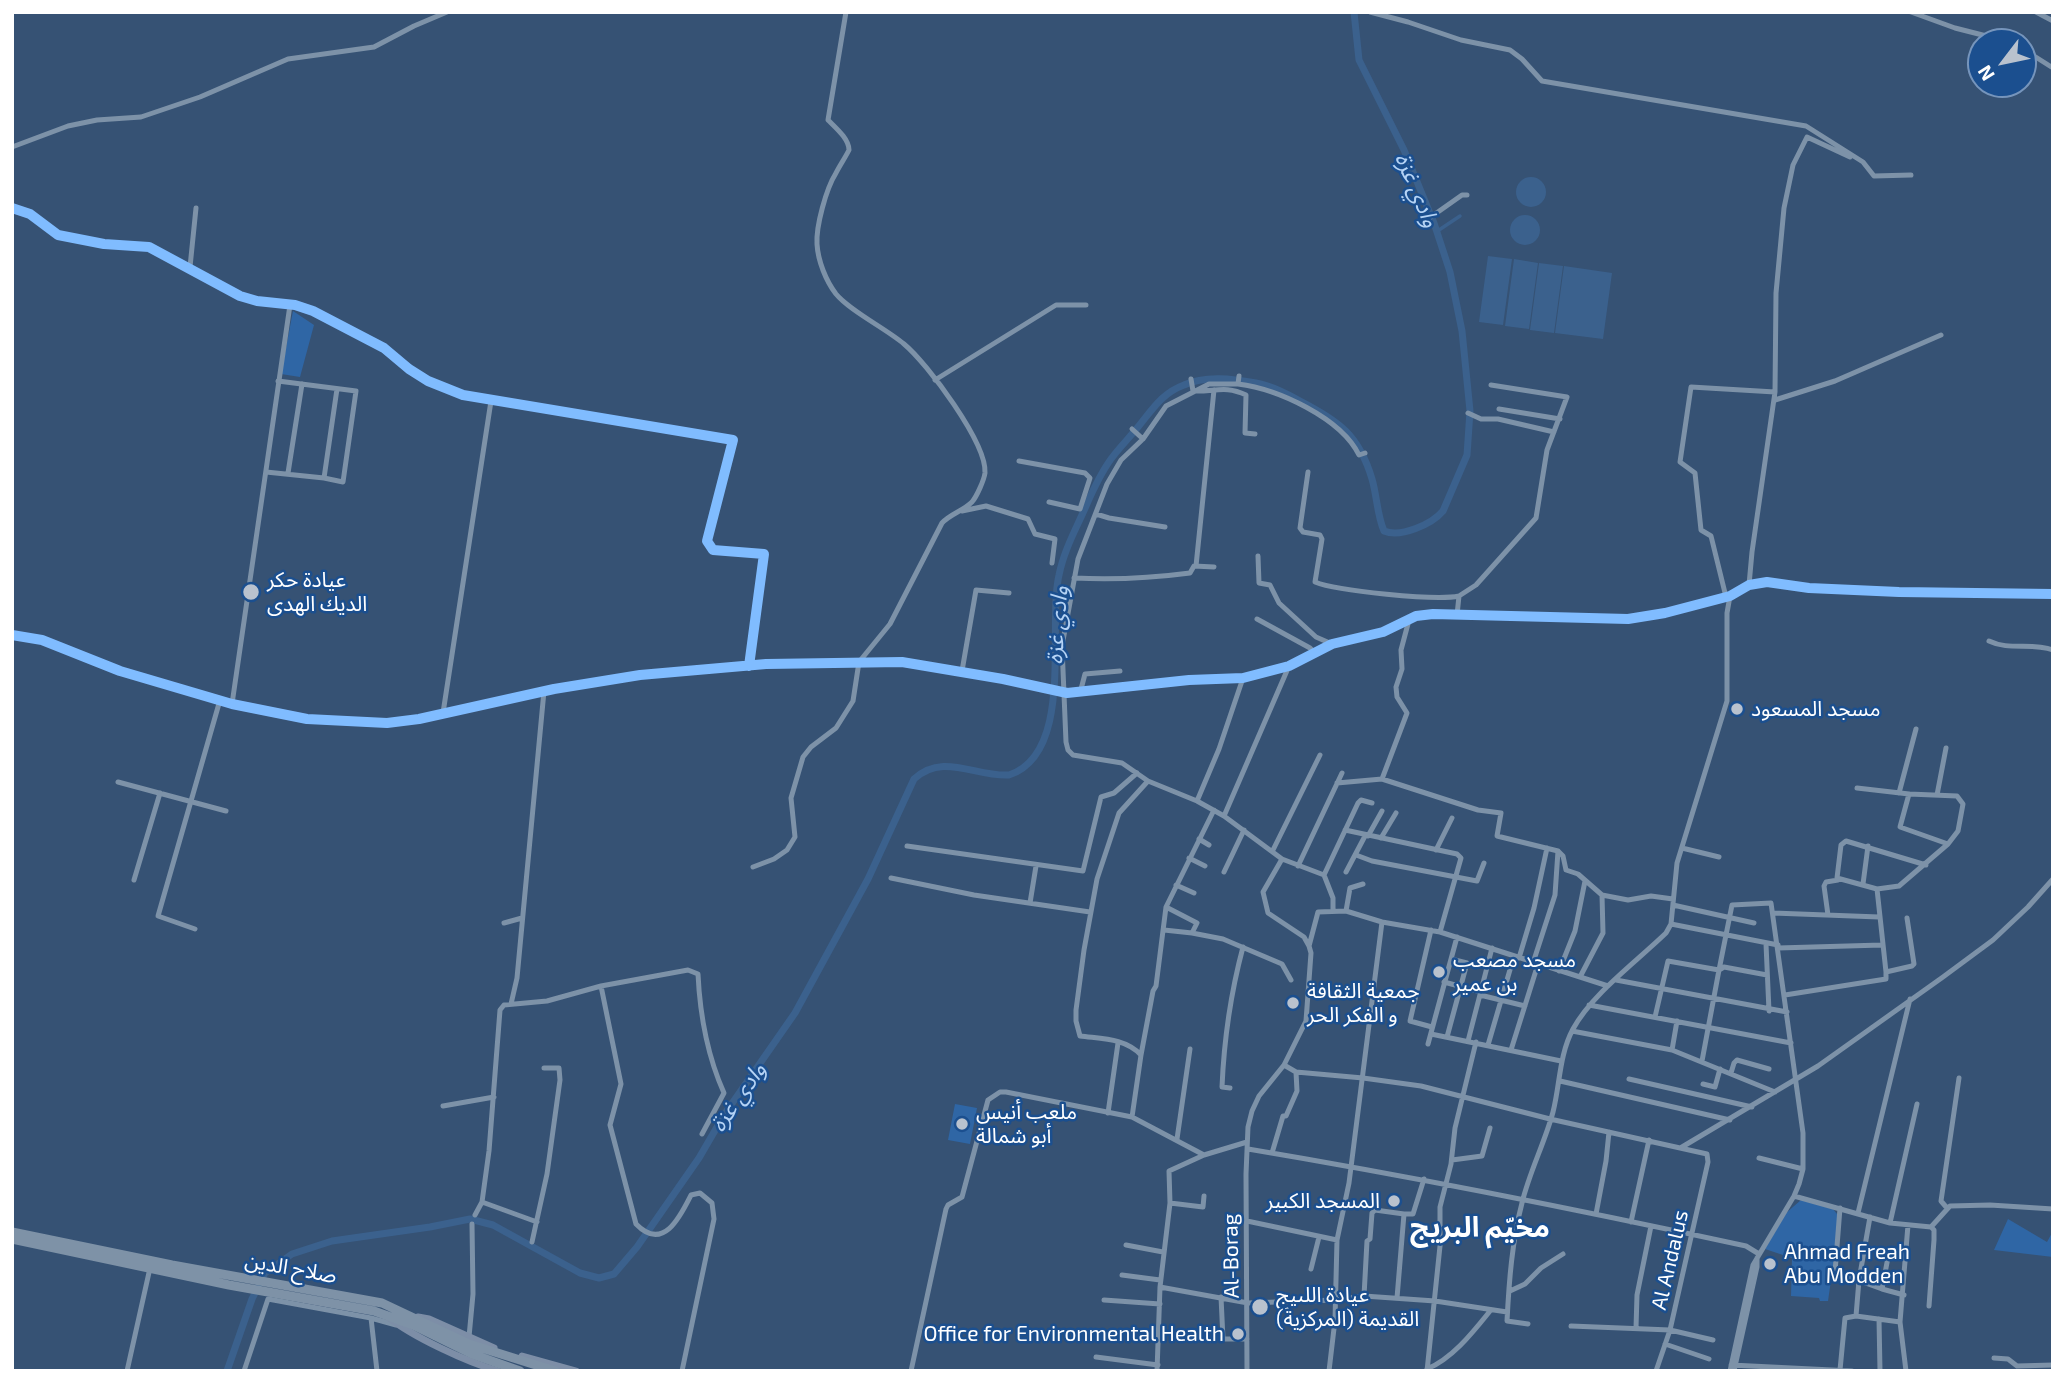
<!DOCTYPE html>
<html>
<head>
<meta charset="utf-8">
<style>
  body { margin:0 }
  #map { position:relative; width:2065px; height:1383px; overflow:hidden; background:#365274; font-family:"Exo 2",sans-serif }
  canvas { display:block }
  .frame { position:absolute; inset:0; border:14px solid #fff; pointer-events:none }
  .north { position:absolute; left:1967px; top:28px; width:70px; height:70px; box-sizing:border-box; background:#1b4f8f; border:2px solid #7695bc; border-radius:50%; rotate:238deg; font-size:19px; font-weight:700; line-height:28px; text-align:center; color:#fff }
  .north::after { content:''; display:block; margin:auto; width:24px; height:32px; background:#b9c2ce; clip-path:polygon(50% 0,100% 100%,50% 72%,0 100%) }
</style>
</head>
<body>
<div id="map">
<canvas width="2065" height="1383"></canvas>
<div class="frame"></div>
<div class="north">N</div>
</div>
<script>
const g = document.querySelector('canvas').getContext('2d');
g.lineJoin = 'round';
function fillPath(path, color) { g.fillStyle = color; g.fill(path, 'evenodd'); }
function trace(path, color, width, dash) { g.strokeStyle = color; g.lineWidth = width; g.lineCap = dash ? 'butt' : 'round'; g.setLineDash(dash || []); g.stroke(path); }
function label(font, color, halo, rows, align = 'center') {
  g.font = font + ' "Exo 2","Noto Sans Arabic",sans-serif'; g.lineWidth = 5; g.setLineDash([]); g.textBaseline = 'middle'; g.strokeStyle = halo; g.fillStyle = color; for (const [text, x, y, turn = 0] of rows) {
    g.save(); g.translate(x, y); g.rotate((+turn || 0) * Math.PI / 180); g.textAlign = isNaN(turn) ? turn : align; if (halo) g.strokeText(text, 0, 0); g.fillText(text, 0, 0); g.restore();
  }
}
const green = new Path2D(`
  M293 311 314 325 300 377 281 374Z
  M955 1104 977 1108 970 1144 948 1140Z
  M1801 1200 1833 1209 1837 1214V1239L1828 1301H1820L1819 1298 1791 1296 1792 1258 1765 1249 1786 1213Z
  M2008 1219 2047 1242 2053 1231V1257L1994 1250Z`);
const water = new Path2D(`
  M1516 192a15 15 0 1 1 30 0a15 15 0 1 1-30 0Z
  M1510 230a15 15 0 1 1 30 0a15 15 0 1 1-30 0Z
  M1488 256 1512 259 1503 325 1479 322Z
  M1514 259 1538 263 1529 329 1505 326Z
  M1539 263 1563 266 1554 333 1530 330Z
  M1564 266 1612 273 1603 339 1555 333Z`);
const canal = new Path2D(`
  M1436 232 1460 216`);
const river = new Path2D(`
  M227 1371 252 1299 265 1273 292 1254 332 1241 430 1227 470 1219 493 1225 580 1273 599 1278 614 1274 637 1247 699 1158 724 1115 795 1013 868 879 914 779C943 752 975 777 1009 775 1075 753 1047 627 1059 575 1064 550 1076 529 1086 506 1093 490 1100 474 1111 459 1119 448 1129 438 1138 427 1152 410 1162 393 1184 385 1206 375 1233 379 1256 383 1272 386 1287 394 1300 401 1339 421 1359 435 1372 479 1377 496 1377 515 1384 531 1401 538 1432 524 1443 511L1467 455 1470 411 1462 331 1450 272 1434 223 1404 150 1359 60 1354 12`);
const minor = new Path2D(`
  M1370 12 1408 22 1461 40 1510 50 1522 59 1542 81 1806 126 1863 162 1874 176 1911 175
  M1911 12 1955 28 2010 42
  M2036 12 2053 21
  M2023 49 2053 68
  M12 147 68 126 97 120 141 117 200 97 288 59 374 47 414 26 447 12
  M12 208 30 214 58 235 104 244 149 247 240 296 257 301 295 305 313 311 384 348 409 369 428 381 463 395 733 440 707 541 713 550 764 554 749 666
  M1428 219 1462 195H1467
  M190 267 196 208
  M1239 376 1238 384H1209L1166 406 1143 439 1121 460 1107 484 1078 559 1062 646 1066 742 1068 750 1073 755 1122 763 1148 781 1197 801 1224 816 1282 859 1263 892 1268 913 1304 937 1309 946
  M1191 379 1193 391C1215 392 1225 385 1246 395L1245 433 1255 434
  M935 380 1056 305H1086
  M278 381 356 391 343 482 324 478
  M1238 384C1278 389 1341 418 1359 455L1365 453
  M1775 400 1835 381 1941 335
  M1499 409 1560 419
  M1468 413 1481 419H1498L1554 432
  M1132 429 1143 439
  M1019 461 1085 473 1090 478 1080 509 1049 502
  M266 472 324 478 337 389
  M1308 472 1300 528 1303 532 1320 535 1322 539 1315 582C1337 591 1436 601 1459 596L1457 615
  M288 473 302 384
  M962 511 986 506 1028 519 1035 534 1055 539 1052 563
  M1096 514 1109 518 1165 527
  M1258 556 1259 583 1270 585 1279 603 1316 637 1332 644
  M1196 566 1214 390
  M1074 578C1113 580 1152 578 1190 573L1194 566 1214 567
  M1749 585 1752 552 1775 392 1776 293 1784 208 1793 165 1807 137 1850 157
  M1459 596 1476 585 1536 518 1547 450 1567 397 1491 385
  M1726 597 1711 536 1701 530 1695 473 1680 462 1691 387 1775 392
  M1257 619 1310 648 1315 653
  M12 635 42 640 120 671 232 704 307 719 387 723 419 719 554 689 640 675 766 664 902 662 1003 679 1067 693 1189 680 1243 678 1289 666 1332 644 1383 632 1416 616 1433 614 1628 619 1665 613 1730 596 1749 585 1767 582 1809 588 1899 592 2053 594
  M1989 641C2009 651 2032 642 2053 650
  M962 671 976 590 1009 593
  M1080 693 1085 674 1120 671
  M232 704 290 305
  M443 713 491 401
  M1382 779 1407 713 1397 697 1396 687 1402 669 1401 650 1409 620
  M118 782 226 811
  M1337 783 1382 779 1478 810 1501 813 1497 836 1558 851 1563 856 1566 870 1578 874 1602 895 1628 900 1651 896 1673 899
  M1857 788 1909 794 1957 796 1963 804 1958 831 1948 844 1899 886 1877 889 1886 972
  M1899 793 1916 729
  M1909 794 1900 827 1948 844
  M1937 795 1946 748
  M1197 801 1219 749 1243 678
  M1214 810 1166 907 1197 923 1192 933 1223 939 1282 964 1291 980
  M1224 816 1289 666
  M1345 830 1457 854 1461 858 1440 932
  M1368 836 1382 811
  M1381 838 1396 813
  M1199 839 1209 845
  M907 846 1083 871 1101 797 1114 793 1137 773
  M1682 848 1719 857
  M1273 850 1320 755
  M1436 850 1452 818
  M1356 855 1372 861 1477 881 1484 863
  M1189 858 1205 866
  M1282 859 1324 875
  M1298 866 1342 773
  M753 867 774 859 787 850 795 837 791 798 803 757 811 747 836 728 853 701 859 662 890 624 942 523C950 514 963 511 972 502 977 496 984 480 985 473 987 443 927 363 904 344 885 328 850 311 836 294 826 281 818 261 817 244 816 226 826 189 836 173 840 165 845 158 849 150 849 139 836 128 828 120L846 12
  M1224 872 1244 830
  M1346 872 1365 836
  M891 878 974 895 1090 912
  M134 880 160 793
  M1863 884 1868 846
  M1176 885 1194 893
  M1877 889 1837 878 1841 845 1846 841 1926 865
  M1030 903 1036 866
  M1673 905 1754 923
  M1333 910V898L1324 875 1358 803 1361 800 1372 803
  M1346 911 1350 888 1363 884
  M1773 913 1879 917
  M1828 915 1824 886 1826 882 1838 880
  M504 923 522 918
  M1671 924 1778 945
  M195 929 158 916 220 700
  M1164 930 1192 933
  M1431 930 1410 1021 1432 1027
  M1766 944 1769 1011
  M1778 948 1882 945
  M1519 958 1534 908 1547 848
  M1533 963 1555 895 1558 851
  M1559 971 1575 931 1585 881
  M1580 977 1603 933 1602 895
  M1616 980 1787 1012
  M1444 982 1481 992
  M601 986 621 1084 610 1125 636 1224C663 1252 680 1217 691 1195L700 1193 712 1203 714 1219 682 1371
  M1480 995 1525 1006
  M1785 995 1886 979V972L1912 966 1914 964 1907 918
  M511 1004 517 978 544 691
  M1589 1005 1791 1043
  M1655 1017 1668 961 1719 970 1732 905 1771 903 1803 1133V1169L1799 1184 1794 1196 1753 1265 1730 1371
  M1572 1031 1672 1050 1775 1092
  M1431 1034 1561 1061
  M1447 1037 1467 963 1451 959
  M1468 1041 1492 948
  M1428 1044 1457 937
  M1488 1045 1514 956
  M1511 1050 1538 964
  M1672 1050 1677 1021
  M1141 1055C1125 1038 1102 1039 1080 1036L1076 1021V1010L1084 950 1097 879 1119 813 1148 781
  M1702 1061 1719 970 1724 967 1767 975
  M1284 1065 1296 1072 1363 1078 1421 1086 1550 1119 1707 1154 1708 1162 1670 1330 1713 1340
  M1731 1073 1734 1063 1737 1060 1769 1069
  M1629 1079 1752 1107
  M1560 1081 1730 1120
  M1703 1084 1715 1087 1720 1069
  M1230 1088 1222 1087C1224 1040 1231 992 1243 947
  M443 1106 494 1097
  M1108 1113 1118 1043
  M1132 1117 1141 1055 1153 991 1156 986 1166 907
  M1177 1139 1190 1049
  M1682 1147 1818 1066 1943 977 1993 940 2028 907 2053 879
  M1248 1149C1415 1177 1580 1210 1746 1246L1759 1254
  M1272 1153 1283 1116H1286L1297 1091 1296 1072
  M1759 1158 1803 1169
  M1452 1160 1482 1156 1490 1128
  M1794 1196 1890 1223 1931 1227 1950 1206 1990 1205 2053 1209
  M482 1202 489 1151 500 1010 504 1005 547 1001 601 986 688 970 698 974C700 1016 707 1055 724 1093L702 1134
  M1170 1203 1203 1207 1204 1196
  M1840 1208 1835 1272 1882 1289 1904 1295
  M1947 1208 1941 1201 1959 1078
  M1858 1213 1910 999
  M1596 1214 1606 1161 1609 1132
  M475 1215 482 1202 537 1222
  M1247 1221 1337 1240
  M1631 1222 1649 1140
  M1890 1223 1917 1104
  M532 1242 547 1174 560 1080 559 1068H544
  M1126 1245 1163 1252
  M1311 1269 1319 1237
  M1122 1275 1160 1280
  M1160 1287 1248 1303 1335 1300 1364 1296 1435 1301 1507 1312
  M1882 1289 1889 1252
  M1510 1291 1525 1284 1541 1268 1563 1254
  M1364 1296 1367 1241 1370 1239 1372 1213 1375 1210 1404 1214
  M1221 1297 1223 1339H1247
  M1397 1298 1404 1214H1413L1424 1179
  M1104 1300 1160 1304
  M1929 1306 1934 1240V1230L1931 1227
  M1856 1316 1859 1280 1870 1217
  M371 1318 377 1371
  M1879 1319 1880 1371
  M1528 1324 1507 1321C1509 1282 1512 1241 1522 1203 1529 1173 1545 1142 1553 1112 1560 1085 1559 1055 1573 1029 1592 994 1636 962 1666 933L1671 924 1677 863 1727 701V613L1730 596
  M1571 1326 1670 1330 1656 1371
  M1636 1328 1637 1295 1651 1226
  M469 1337 473 1294 472 1224
  M1665 1344 1709 1359
  M1096 1357 1158 1365
  M1994 1358 2008 1359 2017 1366 2053 1365
  M1731 1365 1852 1371
  M1427 1369C1453 1358 1473 1332 1490 1311
  M1840 1370 1845 1318 1856 1316 1900 1322
  M127 1371 150 1268
  M244 1371 268 1299 371 1318 396 1325
  M911 1371 946 1209 948 1205 962 1197 988 1100 1000 1092H1006L1132 1117 1204 1155
  M1157 1371 1160 1287 1170 1203 1169 1171 1204 1155 1247 1142
  M1247 1371 1246 1174 1248 1127 1252 1111 1259 1096 1284 1065 1306 1021 1311 953 1309 946 1318 912 1346 911 1382 922 1440 932 1608 986
  M1329 1371 1335 1320 1337 1240 1349 1183 1382 922
  M1427 1371 1440 1246V1207L1451 1164 1455 1128 1476 1042
  M1734 1371 1757 1267V1258
  M1906 1371 1900 1322 1908 1225`);
const major = new Path2D(`
  M388 1317C413 1337 467 1362 498 1371
  M418 1317 429 1319 494 1348
  M522 1356 576 1371`);
const highway = new Path2D(`
  M12 1232 172 1265 382 1303 469 1344 555 1371
  M12 1239 229 1285 374 1311 413 1325 472 1354 520 1371`);
const cycleway = new Path2D(`
  M12 208 30 214 58 235 104 244 149 247 240 296 257 301 295 305 313 311 384 348 409 369 428 381 463 395 733 440 707 541 713 550 764 554 749 666
  M12 635 42 640 120 671 232 704 307 719 387 723 419 719 554 689 640 675 766 664 902 662 1003 679 1067 693 1189 680 1243 678 1289 666 1332 644 1383 632 1416 616 1433 614 1628 619 1665 613 1730 596 1749 585 1767 582 1809 588 1899 592 2053 594`);
const markers = [
  [251,592,9,"#b9c2ce"],
  [1737,709,7,"#b9c2ce"],
  [1439,972,7,"#b9c2ce"],
  [1293,1003,7,"#b9c2ce"],
  [962,1124,7,"#b9c2ce"],
  [1394,1201,7,"#b9c2ce"],
  [1770,1264,7,"#b9c2ce"],
  [1260,1307,9,"#b9c2ce"],
  [1238,1334,7,"#b9c2ce"]
];
const poiNames = [
  ["عيادة حكر",267,580],
  ["الديك الهدى",267,604],
  ["مسجد المسعود",1751,709],
  ["مسجد مصعب",1453,960],
  ["بن عمير",1453,984],
  ["جمعية الثقافة",1307,991],
  ["و الفكر الحر",1307,1015],
  ["ملعب أنيس",976,1112],
  ["أبو شمالة",976,1136],
  ["المسجد الكبير",1380,1201,"right"],
  ["Ahmad Freah",1784,1252],
  ["Abu Modden",1784,1276],
  ["عيادة اللىيج",1276,1295],
  ["القديمة (المركزية)",1276,1319],
  ["Office for Environmental Health",1224,1334,"right"]
];
const streetNames = [
  ["Al-Borag",1231,1256,-91],
  ["Al Andalus",1670,1260,-77],
  ["صلاح الدين",291,1268,10]
];
const waterNames = [
  ["وادي غزة",1417,190,67],
  ["وادي غزة",1057,625,-86],
  ["وادي غزة",738,1097,-55]
];
const districtNames = [
  ["مخيّم البريج",1480,1228]
];
fillPath(green, '#2f66a5');
fillPath(water, '#3b618d');
trace(canal, '#3b618d', 3.5);
trace(river, '#3b618d', 7);
trace(minor, '#7d92a8', 5);
trace(major, '#7d8ea7', 7);
trace(highway, '#7e92a7', 9);
trace(cycleway, '#80bcff', 10);
for (const [x, y, r, color] of markers) { const dot = new Path2D(); dot.arc(x, y, r, 0, 2 * Math.PI); g.fillStyle = color; g.fill(dot); trace(dot, '#1b4f8f', 2.5); }
label('21px', '#fff', '#1b4f8f', poiNames, 'left');
label('21px', '#fff', '#1b4f8f', streetNames);
label('italic 23px', '#b5d3f5', '#1b4f8f', waterNames);
label('bold 28px', '#fff', '#1b4f8f', districtNames);
</script>
</body>
</html>
